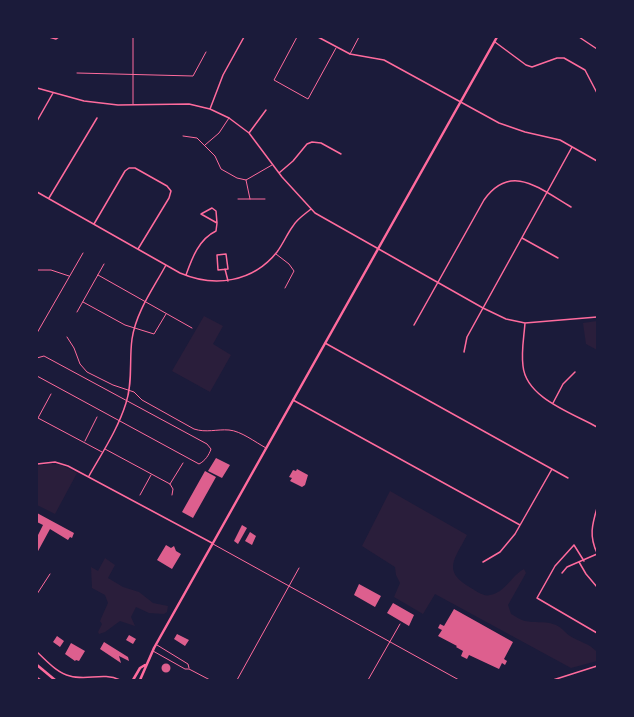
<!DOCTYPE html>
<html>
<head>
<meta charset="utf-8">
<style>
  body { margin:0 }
  #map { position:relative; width:634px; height:717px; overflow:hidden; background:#1b1b3a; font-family:Montserrat,sans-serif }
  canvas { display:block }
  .frame { position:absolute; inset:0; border:38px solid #1b1b3a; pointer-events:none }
</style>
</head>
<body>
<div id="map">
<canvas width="634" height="717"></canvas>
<div class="frame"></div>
</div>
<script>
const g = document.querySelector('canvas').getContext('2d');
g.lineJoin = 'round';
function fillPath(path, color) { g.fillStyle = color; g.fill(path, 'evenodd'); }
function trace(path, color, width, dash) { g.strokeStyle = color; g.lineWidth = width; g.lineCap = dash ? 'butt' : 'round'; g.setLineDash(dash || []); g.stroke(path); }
const green = new Path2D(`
  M204 316 223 326 213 344 231 355 210 392 172 371Z
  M597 321V350L586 344 583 323Z
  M51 464 61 465 77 473 55 514 37 505V466Z
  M390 491 467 535C455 559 441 571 471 588 476 591 484 597 490 595 505 593 512 575 524 569L526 573 508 605 511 614C515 616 520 620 525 621 534 623 543 621 553 624 561 626 564 632 570 636 579 642 589 643 597 652V661L571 668 435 594 423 614 394 597 400 583 396 575 395 567 362 546Z
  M105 558 115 565 108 578 123 587 139 592 153 603 168 606 167 612 164 614 149 613 136 607 131 617 135 626 120 621 105 632 99 634 98 632 102 624 100 621 108 603 105 595 92 588 91 567 98 571Z`);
const building = new Path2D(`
  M216 458 230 465 222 478 208 471Z
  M297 469 308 475 305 485 302 487 290 481 292 478 289 477 293 470 296 471Z
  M205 471 216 477 193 518 182 512Z
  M37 513 74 533 72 538 70 537 68 540 50 529 37 553V537L43 525 37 522Z
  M242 525 247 528 238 544 234 541Z
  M250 532 256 536 252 545 245 541Z
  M166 545 171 548 174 546 176 551 181 554 172 569 157 560Z
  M359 584 381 596 375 607 354 595Z
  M393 603 414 615 409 626 387 613Z
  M454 609 513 642 504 659 507 661 505 665 502 663 499 669 469 655 467 659 461 656 463 651 456 647 457 646 438 636 442 630 438 628 440 624 444 626Z
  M177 634 189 640 185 646 174 639Z
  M129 635 136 639 133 644 126 640Z
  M57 636 64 641 60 647 53 642Z
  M104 642 128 657 129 661 119 656 121 663 100 649Z
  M71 643 85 651 79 661 76 660 75 661 65 654Z
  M161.5 668a4.5 4.5 0 1 1 9 0a4.5 4.5 0 1 1-9 0Z`);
const service = new Path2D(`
  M133 37V104
  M297 37 274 80 308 99 336 48
  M350 54 359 37
  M77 73 193 76 206 52
  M183 136 197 138 215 156 221 169 237 178 246 180 272 165
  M205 145 219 133 229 118
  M246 180 250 199
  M238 199H265
  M276 254 289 264 294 271 285 288
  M37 270H51L69 276
  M98 275 192 328
  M83 302 125 325 154 334 166 314
  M77 312 104 264
  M37 333 83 253
  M67 337 74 348 80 364 87 372 113 385 134 392 142 400 194 429C206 433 217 429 229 430 241 431 255 442 266 448
  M37 358 44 356 207 444 211 449C209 455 205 461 199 464L37 376
  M51 394 38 418 102 452
  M85 441 97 417
  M105 449 170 484 173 489 172 495
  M170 484 183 463
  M140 495 151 475
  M213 544 459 680
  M37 594 50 574
  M157 645 188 664 189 668
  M153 651 185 669H189L210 680
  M237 680 299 568
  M368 680 400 624`);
const minor = new Path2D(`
  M49 37 56 39 59 37
  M318 37 350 54 384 60 499 123 525 132 560 140 597 161
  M579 37 597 49
  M495 42 526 65 532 67 557 58H564L585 70 597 93
  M37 88 84 101 118 105 189 104 210 109 229 118 249 133 282 177 315 213 483 308 506 319 525 323 597 317
  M210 109 223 75 244 37
  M37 121 53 93
  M249 133 266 110
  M279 173 293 161 307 144 312 142 321 143 341 154
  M37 192 180 273C215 288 253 282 277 252 283 244 287 234 293 226 297 219 305 214 311 209
  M49 198 97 118
  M212 208 216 211 217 223 201 214Z
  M94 224 125 171 129 168H135L167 186 171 191 169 198 138 249
  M522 238 558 258
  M226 254 228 269 218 270 217 255Z
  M225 269 228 281
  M186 275C192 258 199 239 216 231L217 223
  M525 323C524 337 521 352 523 366 526 398 572 413 597 427
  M414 325 484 200C511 162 540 189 571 207
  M325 343 568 478
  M464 352 467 337 572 147
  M293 400 520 525
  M553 403 563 384 575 372
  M37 464 55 462 68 466 212 543
  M89 476C102 453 118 429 126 403 133 382 129 361 132 339 136 312 153 289 166 265
  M597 508C592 525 589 536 597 553
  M584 561 574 545 555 566 537 598 597 633
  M483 562 500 552 515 534 552 469
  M579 562 586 574 597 587
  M562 573 567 567 597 554
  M37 652C47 661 57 673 70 676 87 681 103 672 120 680
  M553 680 597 666`);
const primary = new Path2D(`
  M37 665 55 680
  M37 678 40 680
  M133 680 140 668 145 665
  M140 680 154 648 497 37`);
fillPath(green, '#2a1e3b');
fillPath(building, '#dd5f8e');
trace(service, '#ff6b9d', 1);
trace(minor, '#ff6b9d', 1.5);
trace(primary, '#ff6b9d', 2.5);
</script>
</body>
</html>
